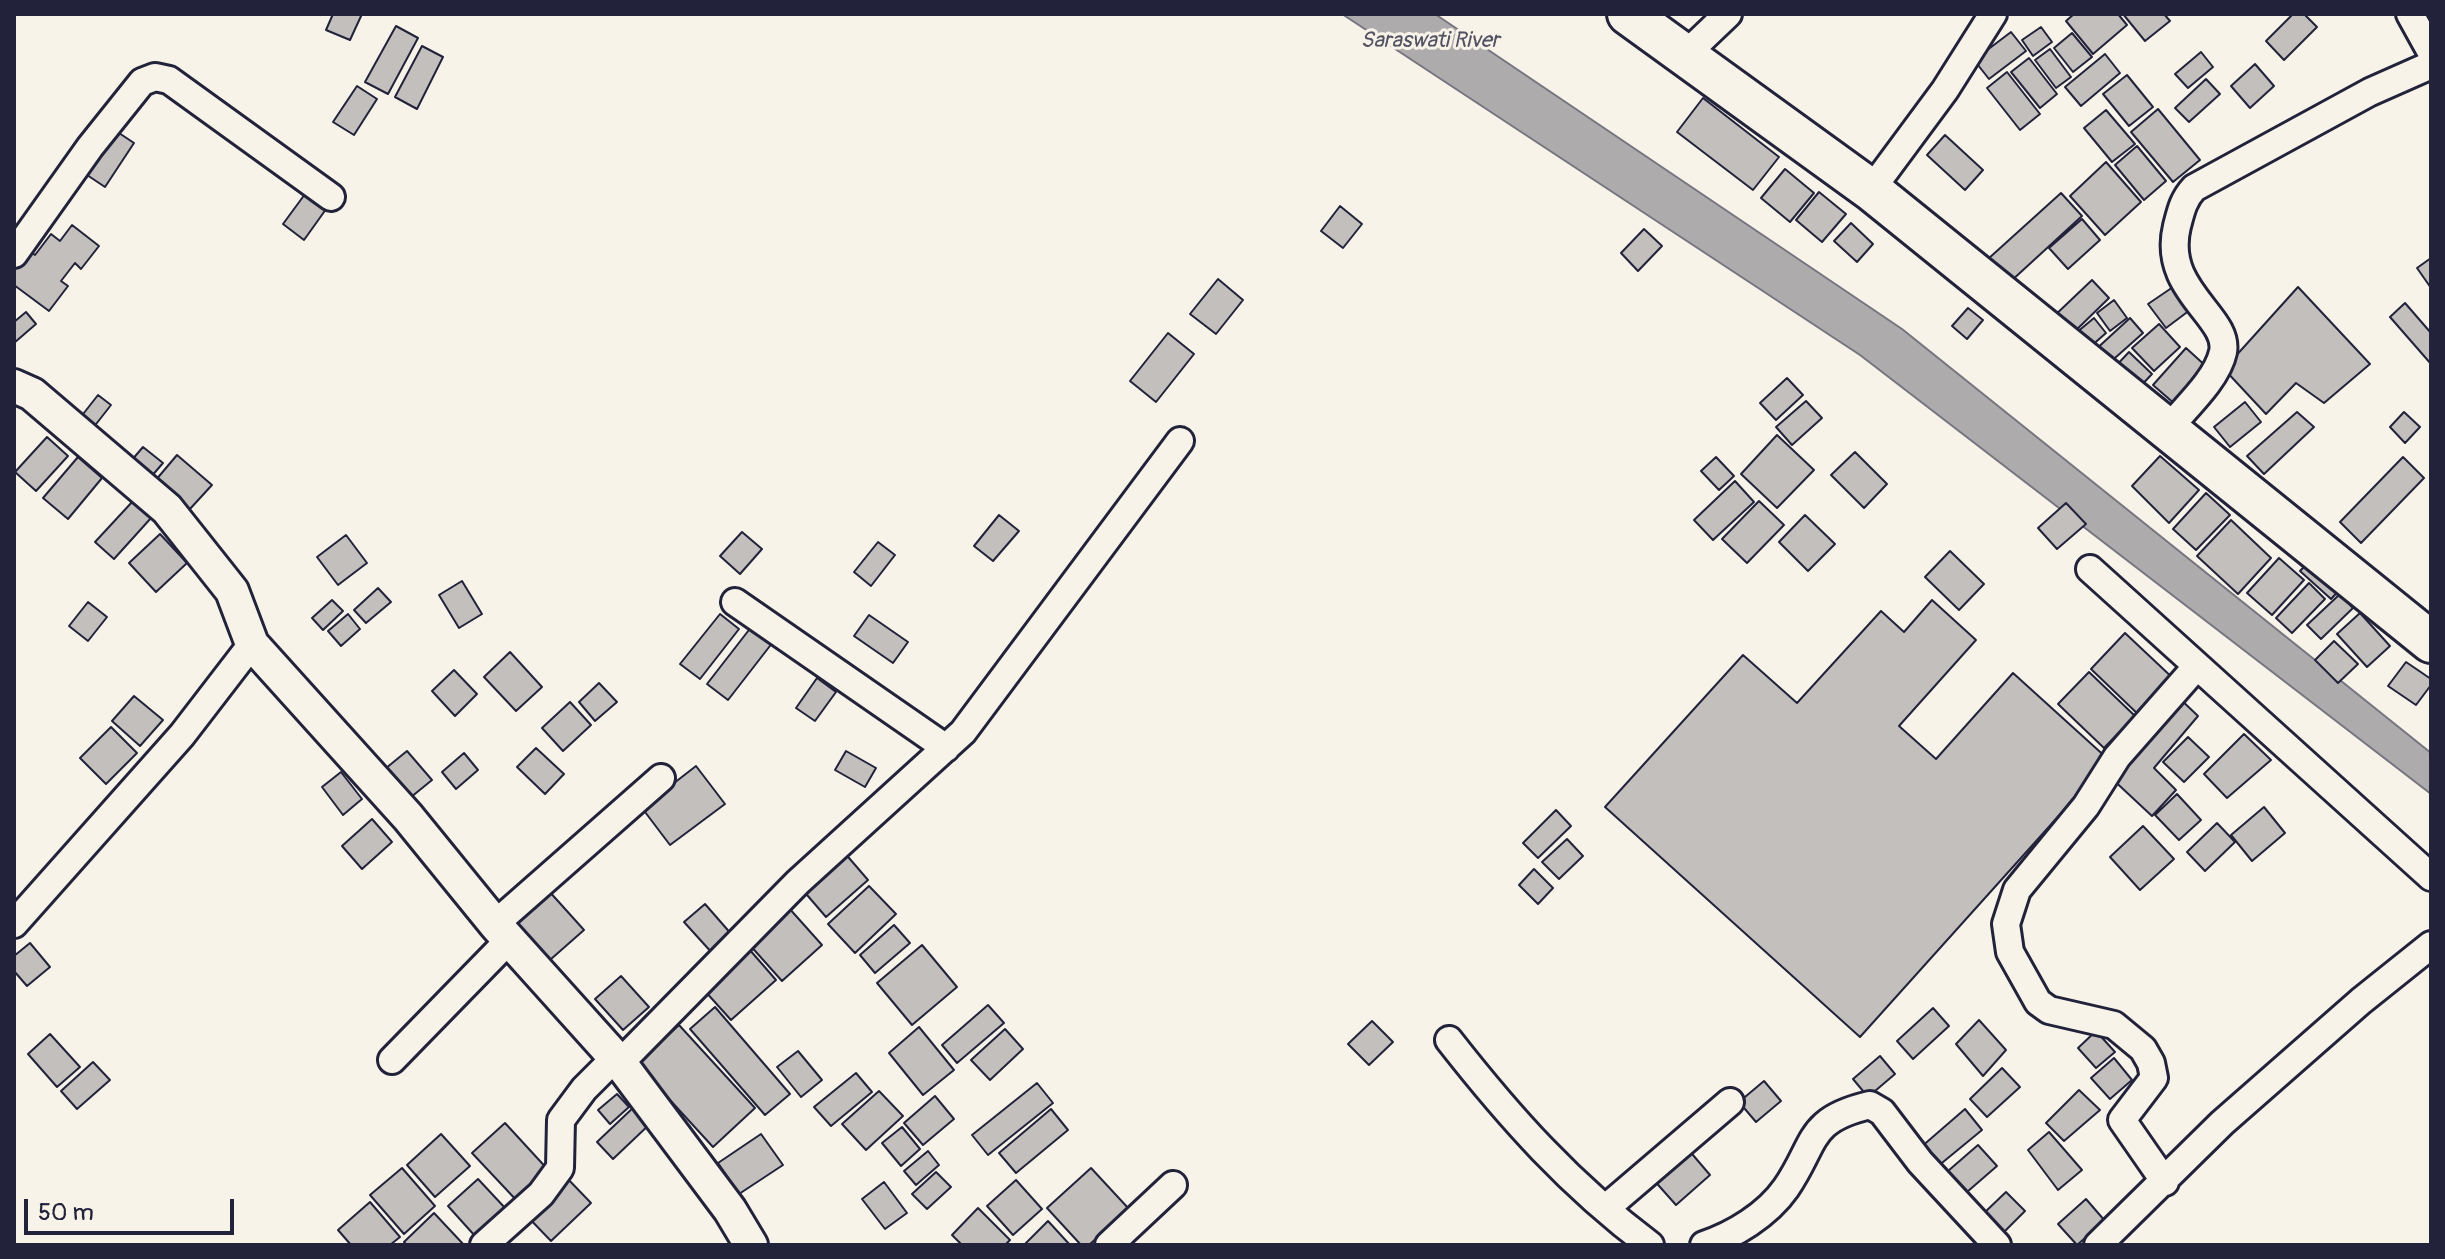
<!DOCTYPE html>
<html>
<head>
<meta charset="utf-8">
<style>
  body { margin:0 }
  #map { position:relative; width:2445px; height:1259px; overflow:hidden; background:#f7f3e8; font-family:Pangolin,sans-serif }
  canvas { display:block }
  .frame { position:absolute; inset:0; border:16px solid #22223b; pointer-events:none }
  .scale { position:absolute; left:24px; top:1199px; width:210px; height:36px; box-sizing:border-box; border:4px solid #22223b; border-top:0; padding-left:10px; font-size:24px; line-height:28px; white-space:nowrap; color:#22223b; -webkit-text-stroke:6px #f7f3e8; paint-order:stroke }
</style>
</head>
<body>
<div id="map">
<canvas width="2445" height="1259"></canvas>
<div class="frame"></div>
<div class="scale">50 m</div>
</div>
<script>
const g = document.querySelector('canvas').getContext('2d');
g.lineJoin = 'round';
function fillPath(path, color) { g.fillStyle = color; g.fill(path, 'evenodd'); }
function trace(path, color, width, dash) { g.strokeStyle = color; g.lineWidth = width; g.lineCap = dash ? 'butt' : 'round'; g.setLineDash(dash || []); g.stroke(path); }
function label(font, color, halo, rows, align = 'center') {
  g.font = font + ' Pangolin,sans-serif'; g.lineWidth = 6; g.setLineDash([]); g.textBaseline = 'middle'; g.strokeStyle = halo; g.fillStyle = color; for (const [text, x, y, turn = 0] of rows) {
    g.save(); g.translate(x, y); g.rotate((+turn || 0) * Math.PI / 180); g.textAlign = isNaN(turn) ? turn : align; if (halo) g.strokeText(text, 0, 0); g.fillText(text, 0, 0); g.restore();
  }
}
const water = new Path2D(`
  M1342 14H1435L1902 329 2431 753V794L1860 355Z`);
const building = new Path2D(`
  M333 14H362L350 40 326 30Z
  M2074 14H2118L2127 25 2093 54 2066 21Z
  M2123 14H2164L2170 21 2145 41Z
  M2293 14H2304L2317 27 2284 60 2266 41Z
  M396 26 418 38 388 94 365 82Z
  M2041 27 2052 42 2033 56 2022 40Z
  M2011 32 2026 51 1989 79 1974 60Z
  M2072 33 2092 57 2073 72 2054 48Z
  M422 46 443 57 417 109 395 97Z
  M2050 49 2071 77 2056 88 2035 60Z
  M2201 52 2213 67 2188 88 2175 74Z
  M2105 54 2120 73 2081 106 2065 87Z
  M2029 58 2057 94 2040 108 2011 72Z
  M2255 64 2274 86 2250 108 2231 86Z
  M2007 72 2040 114 2020 130 1987 88Z
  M2127 75 2153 107 2129 126 2103 94Z
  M2206 79 2220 94 2189 122 2175 108Z
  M357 86 377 99 354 135 333 122Z
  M1703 98 1779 157 1753 190 1677 132Z
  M2158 109 2200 160 2173 182 2131 132Z
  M2106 110 2135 144 2112 162 2084 128Z
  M110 127 134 143 105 187 81 171Z
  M1945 135 1983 170 1965 190 1927 155Z
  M2137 146 2166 181 2144 200 2115 165Z
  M2106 162 2141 202 2105 235 2070 196Z
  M1785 169 1814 193 1790 222 1761 198Z
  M308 190 329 205 304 240 283 224Z
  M1819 192 1846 214 1822 242 1796 220Z
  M2061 193 2082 216 2010 282 1988 259Z
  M1340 206 1362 224 1343 248 1321 231Z
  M2082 219 2100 240 2068 269 2049 248Z
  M1851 223 1873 244 1857 262 1834 241Z
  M72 225 99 246 81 269 75 263 61 281 68 286 49 311 14 285V262L25 248 35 255 51 234 60 241Z
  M1644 229 1662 246 1638 271 1621 253Z
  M2431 258V288L2417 268Z
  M1218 279 1243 300 1216 334 1190 314Z
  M2092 280 2109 298 2069 337 2051 319Z
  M2173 287 2190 310 2166 328 2148 304Z
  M2298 287 2370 364 2324 403 2296 383 2266 414 2224 369Z
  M2114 300 2127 318 2110 331 2097 313Z
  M2405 303 2431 333V364L2390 317Z
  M1968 308 1983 320 1967 339 1952 326Z
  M26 312 36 324 14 343V322Z
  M2094 318 2106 333 2089 348 2076 333Z
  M2130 318 2143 333 2106 366 2093 352Z
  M2159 324 2180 347 2154 371 2132 348Z
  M1168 333 1194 354 1156 402 1130 381Z
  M2186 348 2208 368 2176 405 2153 385Z
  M2129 352 2152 374 2136 391 2113 369Z
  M1787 378 1803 395 1776 420 1760 403Z
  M98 395 111 405 93 428 80 418Z
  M1806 401 1822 418 1792 445 1776 427Z
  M2245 402 2261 422 2230 447 2214 427Z
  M2297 412 2314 427 2264 474 2247 456Z
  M2404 412 2420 427 2405 443 2390 427Z
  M1777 435 1814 470 1777 508 1741 474Z
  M47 437 68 456 36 491 15 472Z
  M143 447 163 463 150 478 131 461Z
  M1855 452 1887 484 1864 508 1831 475Z
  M177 455 212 485 189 510 155 481Z
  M2160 456 2199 490 2169 523 2132 486Z
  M78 457 102 478 68 519 43 498Z
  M1716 457 1734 476 1719 490 1701 471Z
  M2403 457 2424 478 2361 543 2340 522Z
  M1735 481 1754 502 1713 540 1694 520Z
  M2206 493 2230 515 2196 550 2173 529Z
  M133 501 151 518 114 559 95 542Z
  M1759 501 1784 525 1747 563 1722 539Z
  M2066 503 2086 524 2057 549 2038 528Z
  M999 515 1019 531 993 561 974 546Z
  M1805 515 1835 544 1808 571 1779 542Z
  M2231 520 2271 558 2238 594 2197 556Z
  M742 532 762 549 740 574 720 556Z
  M160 534 187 563 156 592 129 563Z
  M346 535 367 563 338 585 317 557Z
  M878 542 895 555 871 586 854 572Z
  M1950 551 1984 584 1959 610 1925 577Z
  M2317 553 2348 581 2331 599 2300 571Z
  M2279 558 2304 580 2272 615 2247 593Z
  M462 581 482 614 459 628 439 595Z
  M2309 583 2325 599 2292 633 2276 618Z
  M378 588 391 602 366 623 354 610Z
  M2340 594 2353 608 2321 639 2307 625Z
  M332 600 343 611 323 630 312 618Z
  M1932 600 1976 640 1899 726 1936 759 2013 673 2109 760 1860 1037 1605 807 1743 655 1797 703 1881 611 1904 632Z
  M88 602 107 617 88 641 69 626Z
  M2360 613 2390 646 2367 667 2337 634Z
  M348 614 360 629 341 646 328 631Z
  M720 614 739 629 700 679 680 664Z
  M869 615 908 642 893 663 854 636Z
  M752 626 773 642 728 700 707 684Z
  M2125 633 2177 682 2143 719 2091 669Z
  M2334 641 2358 664 2338 683 2315 660Z
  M510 652 542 687 516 711 484 677Z
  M2406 662 2431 679V685L2416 705 2388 686Z
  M454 670 477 694 455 716 432 691Z
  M2089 672 2135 716 2104 748 2058 704Z
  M817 678 836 692 815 721 796 708Z
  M599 683 617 702 595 721 579 702Z
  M134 696 163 720 140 746 112 721Z
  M2177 696 2198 716 2154 768 2176 790 2152 816 2108 775Z
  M570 702 591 725 563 751 542 728Z
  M111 727 137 753 106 784 80 758Z
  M2244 734 2271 760 2227 798 2204 774Z
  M2188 737 2209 757 2184 782 2163 762Z
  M536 748 564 774 545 794 517 767Z
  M407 751 432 780 405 802 380 773Z
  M846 751 876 768 865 787 835 770Z
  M464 753 478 770 456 789 442 772Z
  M696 766 725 804 670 845 642 808Z
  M341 772 362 799 343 815 322 787Z
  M2177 794 2201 820 2179 840 2155 815Z
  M2264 807 2285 833 2252 861 2231 835Z
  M1556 810 1571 826 1538 858 1523 843Z
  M372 819 392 842 362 869 342 846Z
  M2217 823 2235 842 2205 871 2187 852Z
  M2143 826 2174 859 2140 890 2110 857Z
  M1567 839 1583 856 1559 879 1542 862Z
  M843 851 868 880 826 917 801 888Z
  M1534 869 1553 888 1538 904 1519 885Z
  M869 886 896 914 855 953 828 924Z
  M548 890 584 930 542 967 506 927Z
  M705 904 733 936 713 954 684 922Z
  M788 907 822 945 782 981 748 943Z
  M894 925 910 943 875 973 860 955Z
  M30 943 50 967 27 986 14 971V956Z
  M922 945 957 987 912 1025 877 983Z
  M749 949 776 980 731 1020 704 990Z
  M621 976 649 1007 623 1030 595 999Z
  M988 1005 1004 1023 957 1063 942 1045Z
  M715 1007 790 1094 765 1115 690 1029Z
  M1933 1008 1949 1026 1913 1059 1897 1041Z
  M1979 1020 2006 1050 1983 1076 1956 1044Z
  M1372 1021 1393 1042 1369 1065 1348 1044Z
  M679 1025 755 1108 713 1147 637 1064Z
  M919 1027 954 1070 923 1095 889 1053Z
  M1005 1029 1023 1049 990 1080 971 1060Z
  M2096 1031 2115 1052 2096 1068 2078 1048Z
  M50 1034 80 1067 57 1087 28 1054Z
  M798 1051 822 1080 801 1097 777 1067Z
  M1880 1056 1895 1074 1868 1097 1853 1079Z
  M2114 1058 2132 1080 2110 1099 2091 1078Z
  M93 1062 110 1080 77 1109 61 1091Z
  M2002 1068 2020 1087 1987 1117 1970 1099Z
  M856 1073 872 1092 831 1126 814 1107Z
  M1764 1081 1781 1101 1756 1122 1739 1102Z
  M1037 1083 1053 1103 988 1155 972 1135Z
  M2079 1090 2100 1110 2064 1141 2046 1123Z
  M879 1091 903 1116 866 1150 842 1124Z
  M617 1094 629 1107 610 1124 598 1110Z
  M935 1096 954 1119 923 1145 904 1123Z
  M636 1105 652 1122 613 1159 597 1142Z
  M1051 1109 1068 1130 1016 1173 999 1153Z
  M1965 1109 1982 1130 1937 1167 1920 1148Z
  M505 1123 551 1173 519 1203 472 1153Z
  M902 1127 920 1149 901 1166 882 1143Z
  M2049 1132 2082 1170 2058 1190 2028 1150Z
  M441 1134 470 1166 435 1197 407 1165Z
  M761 1134 783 1165 739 1194 718 1163Z
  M1978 1145 1997 1166 1967 1192 1948 1171Z
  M1687 1148 1710 1175 1676 1205 1652 1178Z
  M928 1151 939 1165 916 1185 904 1171Z
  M402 1168 435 1206 404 1234 370 1195Z
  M1091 1168 1129 1209 1089 1245H1081L1047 1208Z
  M936 1172 951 1187 927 1209 912 1194Z
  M565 1176 591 1203 551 1241 525 1214Z
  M478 1179 506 1209 475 1236 448 1206Z
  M1016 1180 1042 1209 1013 1235 987 1206Z
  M884 1182 907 1213 885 1229 862 1199Z
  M2006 1192 2025 1211 2003 1233 1984 1213Z
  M2086 1199 2105 1221 2077 1245 2058 1224Z
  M370 1202 400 1237 390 1245H351L338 1230Z
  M978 1208 1010 1240 1005 1245H962L952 1235Z
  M434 1213 464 1245H407L404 1242Z
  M1048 1221 1070 1245H1026L1025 1244Z`);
const minor = new Path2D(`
  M2410 14 2431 52
  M1685 55 1728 14
  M1871 190 1945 90 1993 14
  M14 254 90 147 142 82 155 77 169 80 331 197
  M2166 431C2184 409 2217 380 2223 352 2230 316 2161 291 2177 226 2181 211 2183 200 2194 188L2370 92 2431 65
  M2090 569 2431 877
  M735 602 946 748
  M14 924 182 735 252 644
  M495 924 661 778
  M1449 1040C1510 1118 1571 1186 1650 1245
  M392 1060 510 939
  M620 1063 798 882 963 732 1180 441
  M2165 1182 2122 1120 2154 1078 2151 1063 2143 1049 2114 1025 2049 1010 2038 1002 2010 952 2006 924 2017 890 2086 806 2117 757 2197 666
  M1606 1208 1730 1102
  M484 1245 541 1194 560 1168 561 1120 584 1089 615 1058
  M1109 1245 1173 1185
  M1704 1245C1734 1235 1767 1215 1786 1188 1817 1143 1806 1120 1870 1105L1882 1112 1920 1162 1997 1245
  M2098 1245 2222 1123 2361 1001 2431 945`);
const tertiary = new Path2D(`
  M14 386 32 394 167 509 232 591 252 644 408 817 495 924 620 1063 730 1210 751 1245`);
const primary = new Path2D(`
  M1628 14 1871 190 2431 642`);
const waterNames = [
  ["Saraswati River",1430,41]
];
fillPath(water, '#aeabad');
trace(water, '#76747f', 2);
fillPath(building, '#c2bfbd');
trace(building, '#22223b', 2);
trace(minor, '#22223b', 32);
trace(tertiary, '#22223b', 38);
trace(primary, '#22223b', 46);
trace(minor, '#f7f3e8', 26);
trace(tertiary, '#f7f3e8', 32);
trace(primary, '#f7f3e8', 40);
label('italic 22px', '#535263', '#f7f3e8', waterNames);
</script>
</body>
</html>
